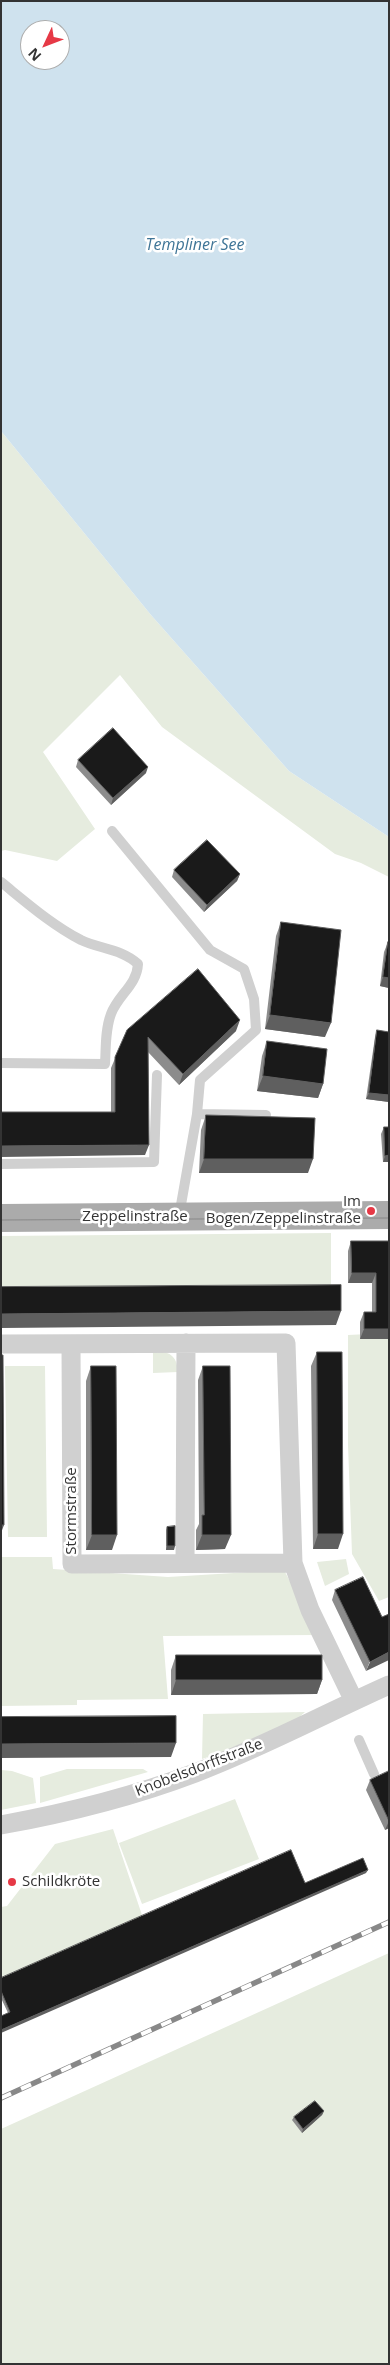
<!DOCTYPE html>
<html>
<head>
<meta charset="utf-8">
<style>
  body { margin:0 }
  #map { position:relative; width:390px; height:2365px; overflow:hidden; background:#fff; font-family:"Open Sans",sans-serif }
  canvas { display:block }
  .frame { position:absolute; inset:0; border:2px solid #333; pointer-events:none }
  .north { position:absolute; left:20px; top:20px; width:50px; height:50px; box-sizing:border-box; background:#fff; border:1px solid #adadad; border-radius:50%; rotate:227deg; font-size:14px; font-weight:700; line-height:20px; text-align:center; color:#333 }
  .north::after { content:''; display:block; margin:auto; width:18px; height:22px; background:#e63946; clip-path:polygon(50% 0,100% 100%,50% 72%,0 100%) }
</style>
</head>
<body>
<div id="map">
<canvas width="390" height="2365"></canvas>
<div class="frame"></div>
<div class="north">N</div>
</div>
<script>
const g = document.querySelector('canvas').getContext('2d');
g.lineJoin = 'round';
function fillPath(path, color) { g.fillStyle = color; g.fill(path, 'evenodd'); }
function trace(path, color, width, dash) { g.strokeStyle = color; g.lineWidth = width; g.lineCap = dash ? 'butt' : 'round'; g.setLineDash(dash || []); g.stroke(path); }
function label(font, color, halo, rows, align = 'center') {
  g.font = font + ' "Open Sans",sans-serif'; g.lineWidth = 5; g.setLineDash([]); g.textBaseline = 'middle'; g.strokeStyle = halo; g.fillStyle = color; for (const [text, x, y, turn = 0] of rows) {
    g.save(); g.translate(x, y); g.rotate((+turn || 0) * Math.PI / 180); g.textAlign = isNaN(turn) ? turn : align; if (halo) g.strokeText(text, 0, 0); g.fillText(text, 0, 0); g.restore();
  }
}
const green = new Path2D(`
  M1 431 151 615 289 771 389 837V877L361 863 335 854 162 727 120 675 43 752 95 829 57 861 5 850 1 851Z
  M331 1233V1291L1 1294V1236Z
  M389 1333V1597L379 1601 352 1554 348 1445V1335Z
  M153 1351C169 1351 177 1355 178 1372L153 1373Z
  M5 1366H45L47 1537H8Z
  M1 1557H52L53 1569 168 1577 284 1570 318 1635 163 1636 168 1699 77 1700V1705L1 1706Z
  M346 1559 349 1574 325 1586 317 1562Z
  M305 1712C282 1736 234 1748 202 1759L203 1714Z
  M67 1769H143L148 1772 40 1803V1777Z
  M1 1770 12 1771 33 1778 36 1803 1 1810Z
  M235 1799 259 1859 142 1904 119 1843Z
  M113 1829 143 1918 2 1980 1 1907 7 1906 55 1844Z
  M389 1953V2364H1V2129Z`);
const water = new Path2D(`
  M1 1H389V837L289 771 151 615 1 431ZM30 30H60V60H30Z`);
const service = new Path2D(`
  M112 831 210 950 244 969 254 999 256 1030 200 1080 197 1114
  M1 882C27 903 52 925 81 940 100 949 122 949 138 964 137 985 118 995 111 1014 105 1030 106 1048 105 1064L1 1063
  M1 1164 154 1162 157 1075
  M179 1216 197 1114 266 1115
  M359 1740 374 1774`);
const minor = new Path2D(`
  M1 1344 286 1343 293 1563 310 1610 354 1701
  M71 1345 72 1564 293 1563
  M185 1563 186 1343
  M1 1825C67 1813 132 1797 195 1773 261 1748 324 1714 389 1685`);
const primary = new Path2D(`
  M1 1218 389 1215`);
const tram = new Path2D(`
  M1 1220 389 1218`);
const rail = new Path2D(`
  M1 2098 389 1922`);
const wall = new Path2D(`
  M78 760 146 773 111 805 76 767Z
  M174 870 240 874 237 881 204 912 172 877Z
  M281 922 325 1037 265 1029 276 936Z
  M388 942 389 943V988L380 986 384 952Z
  M127 1030 236 1031 179 1085 148 1052 145 1155 111 1112V1068Z
  M377 1030 389 1102 366 1099 375 1037Z
  M267 1041 323 1084 318 1098 257 1091 262 1056Z
  M206 1115 308 1173H199L201 1130Z
  M384 1127 389 1162H383L381 1134Z
  M351 1241H389V1339H360V1322L364 1312H372V1283H348V1251Z
  M317 1352 338 1549H313L311 1366Z
  M91 1366 112 1550H86V1381Z
  M203 1366 225 1549 196 1550V1530L199 1524 198 1380Z
  M167 1527 174 1550H166V1530Z
  M335 1590 382 1617 389 1614 366 1671 332 1600Z
  M176 1655 322 1680 317 1694 171 1695V1670Z
  M389 1771V1828L385 1830 366 1790 370 1780Z
  M366 1873 8 2013 1 1998V1978L305 1883Z
  M324 2111 322 2115 302 2133 292 2120 294 2117Z`);
const shadedWall = new Path2D(`
  M148 767 146 773 111 805 113 798Z
  M240 874 237 881 204 912 207 905Z
  M383 977 389 978V988L380 986Z
  M270 1015 331 1023 325 1037 265 1029Z
  M240 1020 236 1031 179 1085 183 1074Z
  M263 1076 323 1084 318 1098 257 1091Z
  M369 1093 389 1095V1102L366 1099Z
  M149 1145 145 1155 1 1157V1146Z
  M389 1155V1162H383L385 1156Z
  M204 1159H313L308 1173H199Z
  M352 1273H376L372 1283H348Z
  M341 1311 336 1325 1 1328V1314Z
  M364 1329H389V1339H360Z
  M1 1525H4L1 1533Z
  M318 1534H343L338 1549H313Z
  M92 1535H117L112 1550H86Z
  M202 1535H231L225 1549 196 1550Z
  M167 1546H175L174 1550H166Z
  M389 1652V1660L366 1671 370 1662Z
  M176 1680H322L317 1694 171 1695Z
  M176 1743 171 1757 1 1758V1744Z
  M389 1821V1828L385 1830Z
  M368 1870 366 1873 1 2033V2030Z
  M324 2111 322 2115 302 2133 303 2129Z`);
const building = new Path2D(`
  M113 728 148 767 113 798 78 760Z
  M207 840 240 874 207 905 174 870Z
  M281 922 341 930 331 1023 270 1015Z
  M388 942 389 943V978L383 977Z
  M198 969 240 1020 183 1074 148 1037 149 1145 1 1146V1112H115V1057L127 1030Z
  M377 1030 389 1032V1095L369 1093Z
  M267 1041 327 1049 323 1084 263 1076Z
  M206 1115 315 1118 313 1159H204Z
  M384 1127H389V1155L385 1156Z
  M351 1241H389V1329H364V1312H376V1273H352Z
  M341 1285V1311L1 1314V1287Z
  M317 1352H342L343 1534H318Z
  M1 1355H3L4 1525H1Z
  M91 1366H116L117 1535H92Z
  M203 1366H230L231 1535H202V1515H204Z
  M175 1526V1546H167V1527Z
  M363 1577 382 1617 389 1614V1652L370 1662 335 1590Z
  M176 1655H322V1680H176Z
  M176 1716V1743L1 1744V1717Z
  M389 1771V1821L370 1780Z
  M291 1850 305 1883 363 1858 368 1870 1 2030V2016L10 2012 1 1991V1978Z
  M315 2101 324 2111 303 2129 294 2117Z`);
const markers = [
  [371,1211,5,"#e63946"],
  [12,1882,5,"#e63946"]
];
const poiNames = [
  ["Im",361,1202],
  ["Bogen/Zeppelinstraße",361,1219],
  ["Schildkröte",22,1882,"left"]
];
const streetNames = [
  ["Zeppelinstraße",135,1217],
  ["Stormstraße",72,1511,-90],
  ["Knobelsdorffstraße",199,1768,-21]
];
const waterNames = [
  ["Templiner See",195,245]
];
fillPath(green, '#e6ecdf');
fillPath(water, '#cfe2ee');
trace(service, '#d0d0d0', 10);
trace(minor, '#d0d0d0', 19);
trace(primary, '#ababab', 28);
trace(tram, '#888', 1);
trace(rail, '#888', 5.5);
trace(rail, '#fff', 4, [11]);
fillPath(wall, '#8c8c8c');
fillPath(shadedWall, '#5f5f5f');
fillPath(building, '#1a1a1a');
trace(building, '#5f5f5f', 1);
for (const [x, y, r, color] of markers) { const dot = new Path2D(); dot.arc(x, y, r, 0, 2 * Math.PI); g.fillStyle = color; g.fill(dot); trace(dot, '#fff', 2); }
label('15px', '#333', '#fff', poiNames, 'right');
label('15px', '#333', '#fff', streetNames);
label('italic 16px', '#3f7597', '#fff', waterNames);
</script>
</body>
</html>
